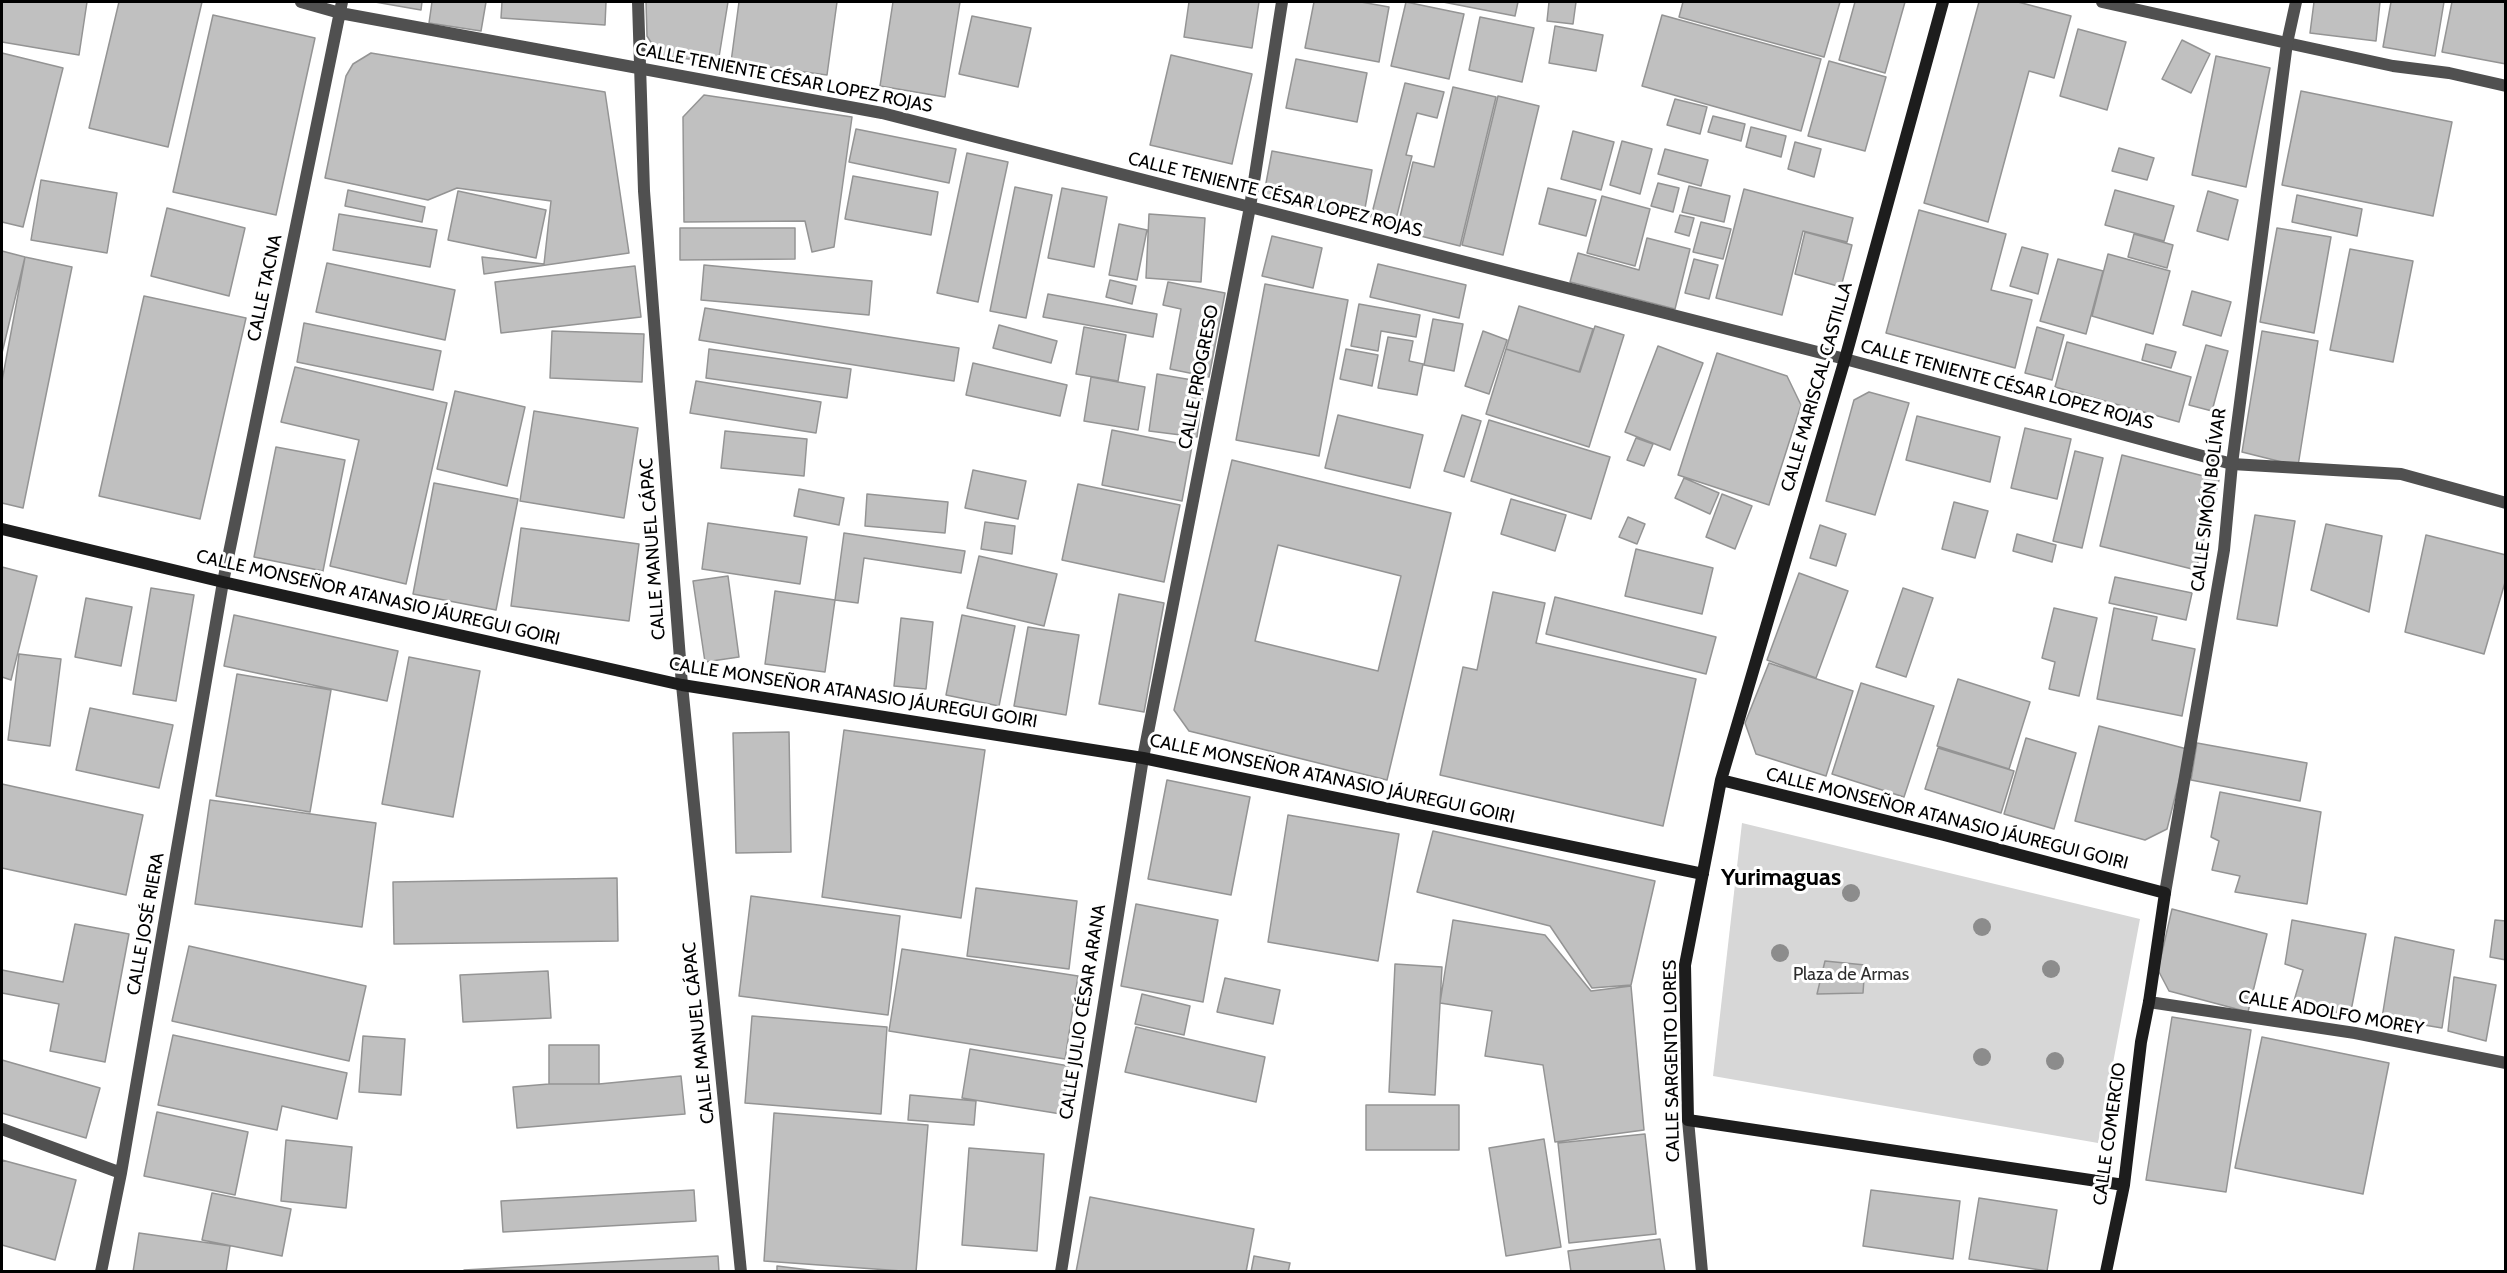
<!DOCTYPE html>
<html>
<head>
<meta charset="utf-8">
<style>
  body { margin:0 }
  #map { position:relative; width:2507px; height:1273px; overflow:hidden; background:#fff; font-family:Cabin,sans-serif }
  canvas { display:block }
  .frame { position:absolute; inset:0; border:3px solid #000; pointer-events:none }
</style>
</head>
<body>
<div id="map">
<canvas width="2507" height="1273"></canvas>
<div class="frame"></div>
</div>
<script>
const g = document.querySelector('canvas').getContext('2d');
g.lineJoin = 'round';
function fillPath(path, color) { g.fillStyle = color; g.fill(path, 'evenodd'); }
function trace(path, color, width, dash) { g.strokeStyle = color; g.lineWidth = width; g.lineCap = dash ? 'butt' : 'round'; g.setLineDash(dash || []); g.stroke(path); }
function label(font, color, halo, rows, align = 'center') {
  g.font = font + ' Cabin,sans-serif'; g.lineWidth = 6; g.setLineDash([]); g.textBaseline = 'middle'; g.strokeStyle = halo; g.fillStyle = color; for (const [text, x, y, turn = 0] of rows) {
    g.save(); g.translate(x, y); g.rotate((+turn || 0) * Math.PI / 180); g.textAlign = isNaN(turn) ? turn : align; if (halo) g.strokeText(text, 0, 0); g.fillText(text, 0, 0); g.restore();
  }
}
const green = new Path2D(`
  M1742 823 2140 919 2098 1143 1713 1076Z`);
const building = new Path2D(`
  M2 2H87L79 55 2 42Z
  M119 2H202L168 147 89 128Z
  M375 2H422L421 10Z
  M432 2H486L481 31 429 23Z
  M502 2H606L605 25 501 18Z
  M646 2H728L718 63 659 55 647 36Z
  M739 2H837L827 75 731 62Z
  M893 2H960L945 97 880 86Z
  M1189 2H1259L1252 48 1184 37Z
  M1314 2H1361L1389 7 1379 62 1305 48Z
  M1406 2 1464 14 1449 79 1391 66Z
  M1443 2H1518L1515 16Z
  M1549 2H1576L1573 24 1547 21Z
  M1683 2H1840L1824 57 1679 17Z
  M1855 2H1905L1885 73 1839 60Z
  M1979 2H2018L2071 16 2054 78 2029 71 1988 222 1924 203Z
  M2314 2H2380L2376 41 2310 33Z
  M2391 2H2444L2435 56 2383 47Z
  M2452 2H2506V64L2442 52Z
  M213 15 315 38 276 215 173 192Z
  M1662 15 1821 59 1801 131 1642 86Z
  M972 16 1031 28 1018 87 959 74Z
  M1480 17 1534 28 1522 82 1469 70Z
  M1555 26 1603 35 1596 71 1549 63Z
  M2078 29 2126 42 2107 110 2060 96Z
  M2182 40 2210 54 2191 93 2162 79Z
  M2 53 63 68 23 227 2 222Z
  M371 53 605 92 629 253 484 274 482 257 544 264 551 201 457 188 428 200 325 178 346 76 353 64Z
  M1171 55 1252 74 1232 164 1150 145Z
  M2216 56 2270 68 2246 187 2192 175Z
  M1296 59 1367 73 1357 122 1286 108Z
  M1829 61 1886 77 1865 151 1808 136Z
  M1405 83 1444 92 1437 118 1417 113 1406 155 1412 156 1395 223 1371 217Z
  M1453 87 1496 97 1460 246 1397 230 1413 162 1434 167Z
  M2301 91 2452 122 2433 216 2282 185Z
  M704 95 852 117 834 247 812 252 805 221 684 222 683 117Z
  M1498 96 1539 106 1503 255 1462 245Z
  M1675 99 1707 107 1700 134 1667 125Z
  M1713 116 1745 124 1741 141 1708 132Z
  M1751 127 1786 136 1781 157 1746 147Z
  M856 129 956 149 949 183 849 162Z
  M1573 131 1614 142 1601 190 1561 179Z
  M1622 141 1652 149 1640 194 1610 185Z
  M1795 142 1821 149 1814 177 1788 169Z
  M2119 148 2154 158 2147 180 2112 171Z
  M1665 149 1708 160 1701 186 1658 174Z
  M1272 151 1372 170 1363 219 1263 199Z
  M967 153 1008 162 978 302 937 293Z
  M853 176 938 192 931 235 845 219Z
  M41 180 117 193 107 253 31 240Z
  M1658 183 1679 188 1673 212 1651 206Z
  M1689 186 1730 196 1724 222 1682 212Z
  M1015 187 1052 195 1026 318 990 311Z
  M1062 188 1107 197 1094 267 1048 258Z
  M1548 188 1596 200 1586 236 1539 224Z
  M1744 189 1853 218 1847 242 1803 231 1782 315 1716 298Z
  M348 190 425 207 422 222 345 206Z
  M2115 190 2174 206 2164 241 2105 225Z
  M458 191 546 210 536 258 448 240Z
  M2208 191 2238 200 2228 240 2197 231Z
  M2297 195 2362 209 2357 236 2292 222Z
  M1602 196 1650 209 1635 266 1587 253Z
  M167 208 245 228 229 296 151 276Z
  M1919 210 2006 234 1991 290 2032 300 2015 368 1886 333Z
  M339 214 437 230 430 267 333 250Z
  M1149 214 1205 218 1201 282 1146 278Z
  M1680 215 1694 218 1689 236 1675 232Z
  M1701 222 1731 229 1723 259 1693 252Z
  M1119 224 1147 230 1137 280 1109 275Z
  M680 228H795V259L680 260Z
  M2277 228 2331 237 2314 333 2260 322Z
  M1805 232 1852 245 1841 287 1795 274Z
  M2134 234 2173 245 2167 268 2128 257Z
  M1272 236 1322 248 1313 288 1262 276Z
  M1647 238 1690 249 1675 309 1570 282 1578 253 1639 270Z
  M2022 247 2048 254 2038 294 2010 286Z
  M2350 249 2413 261 2393 362 2330 350Z
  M2 251 25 257 2 353Z
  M2108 254 2170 271 2153 334 2092 316Z
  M25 257 72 267 23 508 2 503V381Z
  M1694 259 1718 265 1709 299 1685 293Z
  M2058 259 2103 271 2086 334 2040 321Z
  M327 263 455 290 445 340 316 312Z
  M1378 264 1466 285 1459 318 1370 297Z
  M704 265 872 281 869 315 701 300Z
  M635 266 641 317 501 333 495 282Z
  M1110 280 1136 286 1132 304 1106 297Z
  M1168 282 1225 293 1209 377 1170 369 1181 309 1163 305Z
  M1265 284 1348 300 1319 456 1236 440Z
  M2192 291 2231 302 2221 336 2183 325Z
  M1048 294 1157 314 1153 337 1043 317Z
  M144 296 246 318 200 519 99 496Z
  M1359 304 1420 315 1416 337 1381 331 1378 351 1351 346Z
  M1519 306 1593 329 1579 372 1506 349Z
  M705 308 959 348 954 381 699 340Z
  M1433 319 1463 324 1454 371 1424 365Z
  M304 323 441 351 433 390 297 362Z
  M999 325 1057 341 1051 363 993 348Z
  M1595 326 1624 335 1589 447 1486 414 1506 349 1580 372Z
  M1084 327 1126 335 1118 381 1076 374Z
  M2037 327 2064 335 2052 380 2025 373Z
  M552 331 644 334 642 382 550 378Z
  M1483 331 1507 340 1489 394 1465 386Z
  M2262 331 2318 341 2298 466 2242 452Z
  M1388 337 1413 341 1409 361 1423 364 1417 395 1378 388Z
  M2067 342 2191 377 2179 422 2055 387Z
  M2146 344 2176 352 2171 368 2142 360Z
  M2206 345 2228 351 2212 411 2189 405Z
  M1658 346 1703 363 1670 450 1625 432Z
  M709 349 851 369 847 398 706 378Z
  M1346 349 1378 355 1372 386 1340 379Z
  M1717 353 1787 376 1801 405 1769 505 1678 475Z
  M973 363 1067 385 1060 416 966 395Z
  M295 367 447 403 406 584 330 566 359 440 281 422Z
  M1157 374 1204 382 1197 437 1149 431Z
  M1091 377 1145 387 1138 430 1084 421Z
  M696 381 821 402 816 433 690 413Z
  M455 391 525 407 507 486 437 469Z
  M1869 392 1909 403 1875 515 1826 501 1854 400Z
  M534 411 638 428 624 518 520 501Z
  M1338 415 1423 435 1410 488 1325 468Z
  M1462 415 1481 421 1464 477 1444 471Z
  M1917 416 2000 437 1990 482 1906 460Z
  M1489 420 1610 457 1591 519 1471 481Z
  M2025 428 2071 439 2057 499 2011 488Z
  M1112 430 1192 446 1182 501 1102 485Z
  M725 431 807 439 804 476 721 468Z
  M1636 438 1653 444 1644 466 1627 460Z
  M276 447 345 460 323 571 254 557Z
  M2075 451 2103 458 2082 548 2053 541Z
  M2122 455 2219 480 2196 570 2100 546Z
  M1232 460 1451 513 1387 780 1189 731 1174 710ZM1278 545 1401 576 1378 671 1255 641Z
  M973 470 1026 481 1018 519 965 508Z
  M1684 478 1719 493 1710 514 1675 498Z
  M434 483 518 499 496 610 413 594Z
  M1078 484 1180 505 1164 582 1062 560Z
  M799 489 844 498 839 525 794 516Z
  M867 494 948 502 945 533 865 526Z
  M1722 494 1752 506 1735 549 1706 537Z
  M1511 499 1566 515 1555 551 1501 534Z
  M1954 502 1988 511 1975 558 1942 549Z
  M2255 515 2295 521 2277 626 2237 619Z
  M1628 517 1645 524 1637 544 1619 537Z
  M985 522 1015 526 1012 554 981 549Z
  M708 523 807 537 800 584 702 569Z
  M2326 524 2382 536 2369 612 2311 590Z
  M1820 525 1846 534 1836 566 1810 558Z
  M521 528 639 544 629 621 511 606Z
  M844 533 965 551 961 573 864 558 858 603 835 600Z
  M2017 534 2056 545 2052 562 2013 551Z
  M2426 535 2506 555V579L2484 654 2405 632Z
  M1636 549 1713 568 1702 614 1625 596Z
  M979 556 1057 574 1044 626 967 608Z
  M2 567 37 576 11 680 2 677Z
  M1799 573 1848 591 1816 678 1767 660Z
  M728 576 739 657 705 662 693 581Z
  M2115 577 2192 593 2186 620 2109 603Z
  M151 588 194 595 176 701 133 694Z
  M1903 588 1933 598 1906 677 1876 667Z
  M775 591 835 600 825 672 765 664Z
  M1493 592 1545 603 1536 643 1696 679 1663 826 1440 775 1463 667 1477 670Z
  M1119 594 1164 603 1144 712 1099 704Z
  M1555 597 1716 637 1706 674 1546 634Z
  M86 598 132 607 121 666 75 657Z
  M2054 608 2097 618 2079 696 2049 689 2055 662 2042 658Z
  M2114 608 2157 617 2152 640 2195 649 2182 716 2097 699Z
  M234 615 398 651 387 701 224 666Z
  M962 615 1015 626 999 706 946 695Z
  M901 618 933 622 926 689 894 686Z
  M1028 627 1079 635 1066 715 1014 706Z
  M19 654 61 659 50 746 8 740Z
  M409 657 480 671 453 817 382 804Z
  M1769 663 1853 691 1826 776 1756 754 1745 723Z
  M237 674 331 690 310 812 216 796Z
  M1958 679 2030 702 2009 769 1937 746Z
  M1861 683 1934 706 1904 797 1832 774Z
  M90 708 173 725 159 788 76 770Z
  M2099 726 2187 749 2167 829 2145 840 2075 821Z
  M844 730 985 750 961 918 822 897Z
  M789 732 791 852 736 853 733 733Z
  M2026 738 2076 753 2054 829 2004 814Z
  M2197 743 2307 763 2300 801 2191 780Z
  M1938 748 2014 771 2001 813 1925 789Z
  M1167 780 1250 797 1231 895 1148 879Z
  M2 784 143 815 126 895 2 868Z
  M2220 792 2321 812 2307 904 2235 892 2240 876 2212 870 2219 841 2211 837Z
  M210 800 376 823 362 927 195 904Z
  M1288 815 1399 834 1378 961 1268 942Z
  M1433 831 1655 881 1631 985 1592 988 1550 926 1417 892Z
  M617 878 618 941 394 944 393 882Z
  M976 888 1077 901 1069 969 967 956Z
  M751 896 900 916 888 1015 739 996Z
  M1136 904 1218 920 1203 1002 1121 986Z
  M2172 909 2267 934 2248 1012 2169 991 2158 970Z
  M1453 920 1545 935 1591 991 1631 986 1644 1130 1555 1142 1543 1065 1485 1056 1492 1011 1440 1003Z
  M2292 920 2366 934 2350 1016 2294 1001 2303 970 2285 964Z
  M2495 920 2506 921V960L2490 957Z
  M75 924 129 934 105 1062 50 1051 59 1004 2 993V970L63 982Z
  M2395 937 2454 950 2442 1028 2382 1018Z
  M189 946 366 986 349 1061 172 1021Z
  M902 949 1078 976 1065 1059 889 1031Z
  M1825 961 1865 965 1863 993 1817 994Z
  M1395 964 1442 967 1435 1095 1389 1092Z
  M548 971 551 1018 463 1022 460 975Z
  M2454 977 2496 985 2486 1041 2448 1031Z
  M1225 978 1280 990 1273 1024 1217 1012Z
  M1142 994 1190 1006 1184 1035 1135 1024Z
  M752 1016 887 1027 881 1114 745 1103Z
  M2172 1017 2251 1030 2226 1192 2146 1180Z
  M1136 1027 1265 1057 1256 1102 1125 1072Z
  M173 1035 347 1073 337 1119 282 1106 277 1130 158 1105Z
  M363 1036 405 1039 401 1095 359 1092Z
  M2262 1037 2389 1063 2363 1194 2235 1168Z
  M549 1045H599V1084H549Z
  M970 1049 1069 1066 1061 1114 962 1098Z
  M2 1060 100 1088 86 1138 2 1113Z
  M681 1076 685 1114 517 1128 513 1087 549 1084H599Z
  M910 1095 976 1101 974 1125 908 1120Z
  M1366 1105H1459V1150H1366Z
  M157 1112 248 1132 235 1195 144 1176Z
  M774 1113 928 1125 916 1272 764 1261Z
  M1645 1134 1656 1234 1569 1243 1558 1143Z
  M1544 1139 1561 1247 1506 1256 1489 1148Z
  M286 1140 352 1147 346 1208 281 1201Z
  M969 1148 1044 1154 1037 1251 962 1245Z
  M2 1160 76 1180 55 1260 2 1245Z
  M694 1190 696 1221 503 1232 501 1201Z
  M1871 1190 1960 1201 1953 1259 1863 1246Z
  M212 1193 291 1209 282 1256 202 1240Z
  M1090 1197 1254 1229 1246 1272H1076Z
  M1979 1198 2057 1210 2047 1271 1969 1259Z
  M139 1233 230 1246 226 1272H133Z
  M1660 1239 1665 1272H1571L1568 1251Z
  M718 1256 719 1272 464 1270Z
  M1254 1256 1290 1263 1288 1272H1251Z
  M777 1266 826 1272H777Z`);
const lane = new Path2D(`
  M2287 43 2393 66 2449 73 2506 86
  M2232 464 2401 474 2506 503
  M2149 1002 2355 1033 2506 1063`);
const street = new Path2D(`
  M301 2 340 13 882 113 1845 359 2232 464
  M638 2 644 191 682 685 741 1272
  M2102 2 2287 43
  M2165 893 2224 550 2232 464 2287 43 2296 2
  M1688 1120 1702 1272
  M2 1129 121 1173
  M101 1272 121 1173 223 582 342 2
  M1061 1272 1143 758 1250 207 1282 2`);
const secondary = new Path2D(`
  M1943 2 1845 359 1721 780 1685 965 1688 1120 2124 1185
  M2 529 223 582 682 685 1143 758 1703 874
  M1721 780 1944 835 2165 893 2149 1002 2141 1042 2124 1185 2106 1272`);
const trees = [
  [1851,893],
  [1982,927],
  [1780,953],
  [2051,969],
  [1982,1057],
  [2055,1061]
];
const streetNames = [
  ["CALLE TENIENTE CÉSAR LOPEZ ROJAS",784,78,11],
  ["CALLE TENIENTE CÉSAR LOPEZ ROJAS",1275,195,14],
  ["CALLE TACNA",265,288,-78],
  ["CALLE PROGRESO",1199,377,-79],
  ["CALLE TENIENTE CÉSAR LOPEZ ROJAS",2007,385,15],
  ["CALLE MARISCAL CASTILLA",1817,387,-74],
  ["CALLE SIMÓN BOLÍVAR",2209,500,-83],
  ["CALLE MANUEL CÁPAC",653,549,-94],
  ["CALLE MONSEÑOR ATANASIO JÁUREGUI GOIRI",378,598,13],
  ["CALLE MONSEÑOR ATANASIO JÁUREGUI GOIRI",853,693,9],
  ["CALLE MONSEÑOR ATANASIO JÁUREGUI GOIRI",1332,779,12],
  ["CALLE MONSEÑOR ATANASIO JÁUREGUI GOIRI",1947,819,14],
  ["CALLE JOSÉ RIERA",146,924,-80],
  ["CALLE JULIO CÉSAR ARANA",1083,1012,-81],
  ["CALLE ADOLFO MOREY",2331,1013,10],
  ["CALLE MANUEL CÁPAC",699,1033,-96],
  ["CALLE SARGENTO LORES",1672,1061,-91],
  ["CALLE COMERCIO",2110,1134,-82]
];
const parkNames = [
  ["Plaza de Armas",1851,975]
];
const districtNames = [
  ["Yurimaguas",1781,878]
];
fillPath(green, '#d7d7d7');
fillPath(building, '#c0c0c0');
trace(building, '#949494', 1.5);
trace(lane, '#505050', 12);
trace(street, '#505050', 12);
trace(secondary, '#1d1d1d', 12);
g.fillStyle = '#8c8c8c';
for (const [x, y] of trees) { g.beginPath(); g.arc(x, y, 9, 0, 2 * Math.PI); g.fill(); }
label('18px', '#000', '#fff', streetNames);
label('18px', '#2e2e2e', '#fff', parkNames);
label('bold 24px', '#000', '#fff', districtNames);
</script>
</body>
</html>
